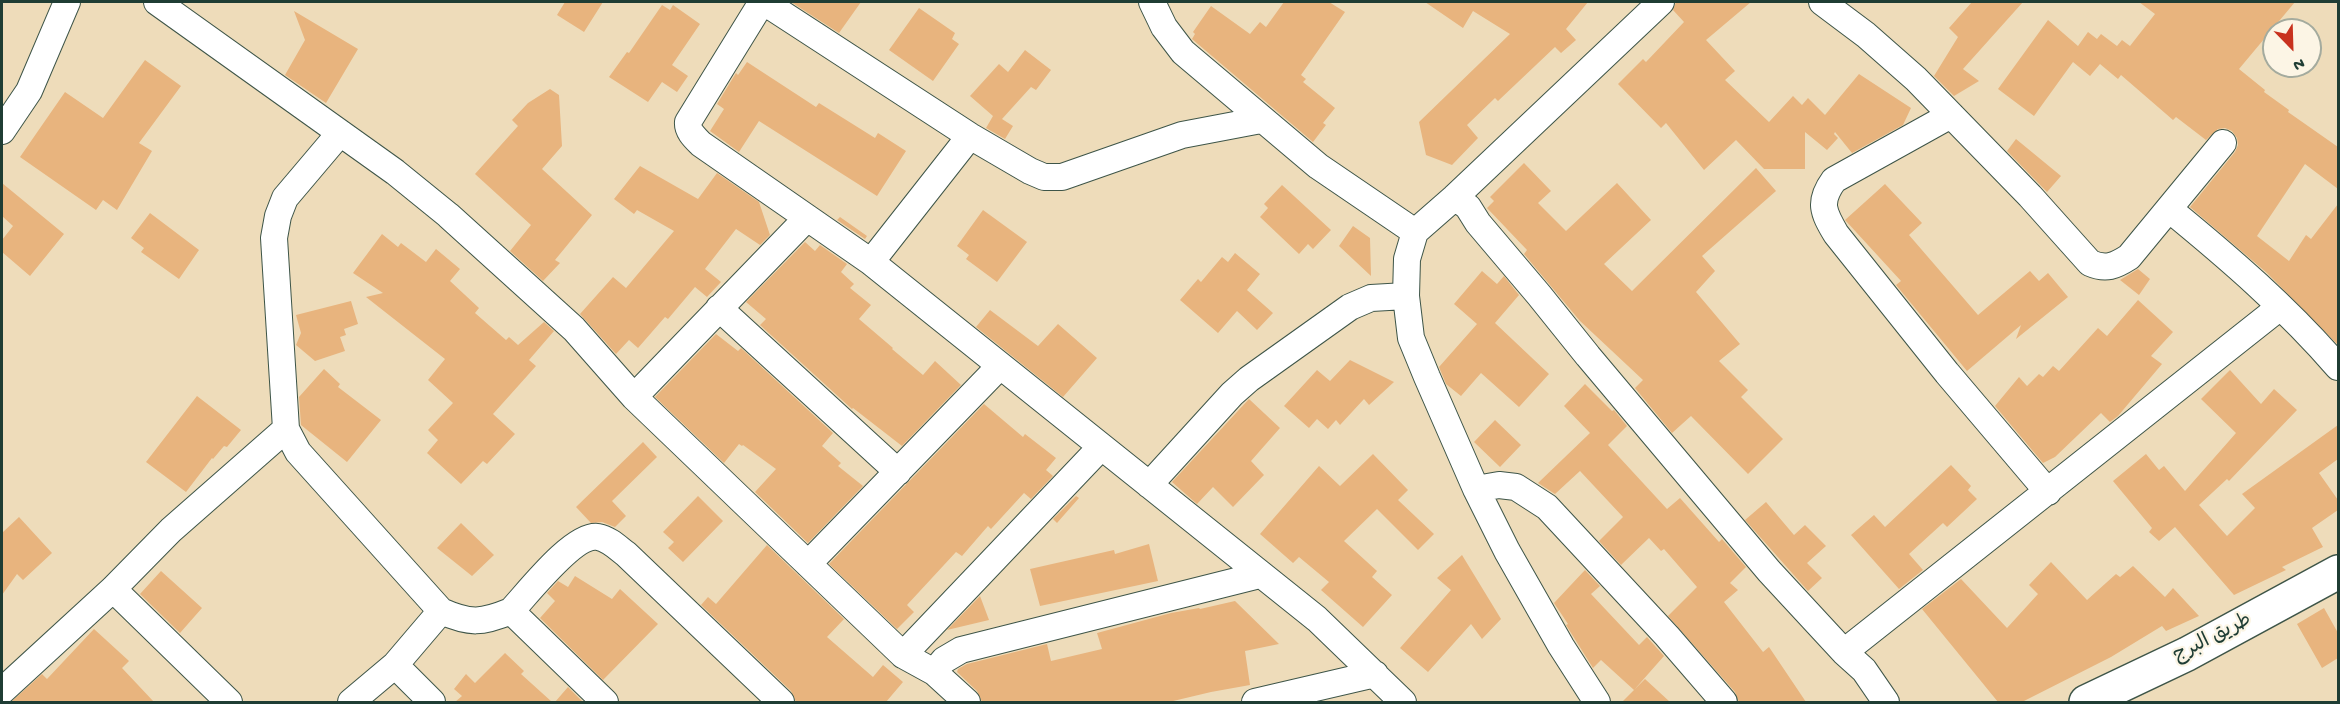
<!DOCTYPE html>
<html>
<head>
<meta charset="utf-8">
<style>
  body { margin:0 }
  #map { position:relative; width:2340px; height:704px; overflow:hidden; background:#eedcba; font-family:"Gochi Hand",sans-serif }
  canvas { display:block }
  .frame { position:absolute; inset:0; border:3px solid #1f3d34; pointer-events:none }
  .north { position:absolute; left:2262px; top:18px; width:60px; height:60px; box-sizing:border-box; background:#fcf5e5; border:2px solid #a4ab9e; border-radius:50%; rotate:157deg; font-size:16px; font-weight:700; line-height:24px; text-align:center; color:#1f3d34 }
  .north::after { content:''; display:block; margin:auto; width:21px; height:27px; background:#c8321e; clip-path:polygon(50% 0,100% 100%,50% 72%,0 100%) }
</style>
</head>
<body>
<div id="map">
<canvas width="2340" height="704"></canvas>
<div class="frame"></div>
<div class="north">N</div>
</div>
<script>
const g = document.querySelector('canvas').getContext('2d');
g.lineJoin = 'round';
function fillPath(path, color) { g.fillStyle = color; g.fill(path, 'evenodd'); }
function trace(path, color, width, dash) { g.strokeStyle = color; g.lineWidth = width; g.lineCap = dash ? 'butt' : 'round'; g.setLineDash(dash || []); g.stroke(path); }
function label(font, color, halo, rows, align = 'center') {
  g.font = font + ' "Gochi Hand","Playpen Sans Arabic",sans-serif'; g.lineWidth = 4.5; g.setLineDash([]); g.textBaseline = 'middle'; g.strokeStyle = halo; g.fillStyle = color; for (const [text, x, y, turn = 0] of rows) {
    g.save(); g.translate(x, y); g.rotate((+turn || 0) * Math.PI / 180); g.textAlign = isNaN(turn) ? turn : align; if (halo) g.strokeText(text, 0, 0); g.fillText(text, 0, 0); g.restore();
  }
}
const building = new Path2D(`
  M565 2H603L584 32 557 15Z
  M791 2H861L839 33Z
  M1284 2H1329L1345 12 1301 75 1306 79 1303 82 1335 108 1323 123 1326 125 1313 142 1192 39 1195 34 1193 32 1211 6 1250 34 1260 22 1266 27Z
  M1425 2H1588L1566 29 1576 40 1561 53 1555 47 1498 101 1495 98 1467 125 1478 138 1452 165 1426 155 1419 122 1510 34 1473 11 1463 28Z
  M1676 2H1751L1706 40 1735 71 1725 80 1769 122 1793 96 1802 105 1808 98 1825 115 1859 74 1911 108 1903 125 1852 153 1835 132 1834 134 1838 138 1827 150 1805 132V169H1764L1736 140 1704 170 1666 123 1661 128 1618 84 1643 59 1646 62 1684 22 1673 10Z
  M1972 2H2023L1963 69 1979 81 1954 96 1934 76 1958 37 1949 28Z
  M2139 2H2295L2239 69 2265 90 2264 92 2289 110 2288 112 2338 147V189L2305 164 2257 236 2289 261 2306 235 2311 239 2338 204V345L2267 273 2190 207 2235 152 2238 145 2237 138 2232 131 2225 128 2218 129 2206 140 2176 117 2173 120 2121 75 2118 79 2100 64 2090 76 2073 62 2034 116 1998 89 2048 20 2078 46 2088 32 2097 39 2101 34 2117 46 2122 40 2130 46 2155 14Z
  M662 5 670 10 673 5 700 24 672 65 688 76 677 92 662 82 648 102 609 77 627 52 629 53Z
  M919 8 955 33 952 39 959 44 933 81 889 50Z
  M294 11 358 49 326 103 285 75 305 40Z
  M1025 50 1051 70 1036 90 1031 87 1002 119 1013 126 1005 139 986 128 993 116 970 96 999 64 1008 72Z
  M145 60 181 86 139 143 152 151 117 210 103 200 96 210 20 157 65 92 103 118Z
  M747 62 816 107 819 103 875 138 878 133 906 151 877 196 759 121 739 152 710 131 724 109 717 104 736 73 738 75Z
  M550 89 559 95 562 146 542 169 592 215 555 260 560 263 543 281 510 251 531 225 475 174 518 126 512 120 528 103Z
  M2016 139 2061 176 2047 192 2007 151Z
  M1524 163 1551 191 1538 203 1566 231 1617 183 1651 220 1604 264 1632 291 1756 168 1776 191 1702 256 1715 271 1696 292 1740 344 1719 361 1748 390 1741 397 1783 439 1748 474 1691 416 1672 433 1635 388 1643 380 1580 321 1524 254 1527 250 1487 208 1494 201 1490 197Z
  M640 166 698 199 717 173 759 202 770 235 760 245 736 229 705 269 721 282 707 297 695 287 668 319 665 317 638 348 629 340 616 354 580 314 613 277 626 288 674 231 637 210 634 214 614 199Z
  M2 183 64 234 30 276 2 252V240L13 226 2 216Z
  M1885 184 1922 223 1909 235 1978 315 2030 271 2039 281 2048 273 2068 297 2016 339 2021 325 1967 371 1896 285 1901 281 1845 220Z
  M1282 185 1331 230 1313 249 1308 244 1299 254 1260 217 1268 208 1264 204Z
  M983 210 1027 242 997 282 966 259 969 255 957 246Z
  M150 213 199 250 179 279 141 252 144 248 131 238Z
  M840 217 867 236 865 239 837 220Z
  M1353 226 1370 238 1371 276 1339 246Z
  M382 234 398 247 401 243 426 262 436 249 460 269 450 281 479 308 475 313 506 340 509 337 518 345 544 322 554 331 529 360 536 366 493 414 515 434 487 464 483 461 461 484 427 453 438 440 428 430 453 403 428 380 445 359 366 297 383 293 353 273Z
  M805 242 815 251 820 245 847 264 841 272 854 284 850 288 871 305 859 319 893 348 892 349 923 375 935 361 961 385 902 446 853 408 852 409 760 325 766 319 746 302Z
  M1235 253 1260 274 1247 290 1273 313 1257 330 1237 311 1218 333 1180 300 1198 279 1201 282 1222 257 1228 262Z
  M2138 269 2150 279 2139 295 2120 280Z
  M1482 271 1497 284 1504 276 1519 295 1495 323 1549 374 1519 407 1481 373 1461 396 1446 384 1439 367 1477 324 1454 304Z
  M2138 300 2173 332 2151 356 2162 364 2118 416 2110 422 2101 413 2055 457 2043 463 1995 406 2019 377 2027 386 2039 374 2043 377 2053 366 2059 371 2098 328 2107 336Z
  M351 301 358 324 344 329 346 335 340 337 345 351 315 361 296 345 301 333 296 315Z
  M990 310 1038 346 1058 324 1097 358 1063 397 976 327Z
  M716 334 738 351 741 348 833 433 822 446 841 463 838 466 863 486 808 543 755 492 776 469 743 445 742 446 739 444 724 463 655 397Z
  M1350 360 1394 382 1369 405 1364 399 1340 425 1336 420 1328 429 1317 419 1309 428 1284 406 1317 370 1330 381Z
  M324 369 340 384 338 387 381 420 347 462 301 425 299 397Z
  M2230 370 2261 404 2274 389 2297 410 2229 481 2227 479 2199 505 2227 536 2255 508 2242 494 2338 425V459L2319 473 2338 500V510L2312 528 2323 547 2282 567 2286 570 2234 595 2175 527 2159 541 2149 532 2152 528 2113 481 2146 454 2159 470 2164 466 2185 491 2236 433 2201 399Z
  M1585 384 1612 411 1614 410 1627 426 1608 445 1667 509 1680 498 1719 542 1722 539 1746 567 1730 583 1738 590 1724 602 1763 652 1769 647 1806 702H1739L1735 692 1668 616 1697 587 1664 549 1661 551 1649 538 1621 565 1599 541 1623 517 1580 471 1555 494 1538 483 1590 433 1564 406Z
  M197 396 241 430 227 447 224 446 213 459 212 458 186 492 146 462Z
  M1249 399 1280 428 1251 461 1264 475 1233 507 1213 487 1197 504 1172 482Z
  M984 404 1023 437 1025 434 1056 458 1046 470 1053 476 1031 499 1024 493 991 529 988 526 962 556 956 552 907 605 914 612 897 629 829 564Z
  M1495 420 1521 445 1500 467 1474 442Z
  M643 442 657 457 612 501 626 516 615 527 602 522 591 523 576 507Z
  M1373 454 1408 490 1398 500 1434 534 1418 550 1377 509 1344 541 1377 571 1372 577 1392 595 1363 627 1321 590 1329 582 1299 557 1293 563 1260 534 1319 466 1340 486Z
  M1951 465 1971 486 1968 490 1977 499 1947 527 1943 523 1909 554 1923 570 1899 589 1851 535 1874 515 1885 527Z
  M698 496 723 521 683 562 668 548 674 542 663 532Z
  M1076 496 1079 498 1057 523 1053 519Z
  M1766 502 1794 535 1805 525 1826 546 1807 563 1822 578 1808 591 1745 520Z
  M19 517 52 553 23 580 17 574 2 595V533Z
  M461 523 494 555 472 576 437 548Z
  M1149 544 1158 581 1040 606 1030 569 1114 550 1115 554Z
  M767 545 844 619 827 637 873 677 883 665 903 682 886 702H796L791 691 701 605 708 597 716 604Z
  M1462 555 1501 619 1482 639 1471 624 1428 672 1400 648 1451 590 1437 578Z
  M2051 562 2087 600 2116 574 2120 577 2133 566 2165 597 2173 588 2199 616 2166 631 2162 626 2111 657 2022 702H1998L1922 609 1961 579 2007 628 2038 594 2029 585Z
  M1585 570 1600 586 1591 594 1639 645 1647 637 1664 656 1634 690 1601 660 1593 668 1566 625 1568 624 1554 603Z
  M161 571 202 608 180 633 140 594Z
  M575 576 612 599 620 589 658 624 603 680 540 618 555 601 547 593 558 581 568 587Z
  M980 596 989 620 947 630Z
  M1235 601 1279 644 1245 651 1250 685 1211 692 1169 702H982L977 691 957 672 958 669 967 664 1047 644 1051 661 1102 649 1097 633 1171 613 1199 608 1200 609Z
  M2324 608 2338 633V658L2322 668 2297 624Z
  M94 629 129 661 122 668 154 702H11L42 674 47 679Z
  M505 653 524 671 521 674 552 702H455L462 696 454 689 466 674 475 683Z
  M1645 679 1670 702H1622Z
  M568 687 582 701 555 702Z`);
const street = new Path2D(`
  M157 2 395 172 448 215 574 329 634 397 903 655 934 672 967 702
  M762 2 688 122C687 131 695 138 701 144L871 262 1317 619 1403 702
  M764 2 970 136 1030 171 1044 177H1062L1182 135 1261 120
  M1152 2 1164 27 1183 52 1318 166 1415 232
  M1822 2 1866 35 1916 79 2030 196 2090 263C2106 270 2115 266 2129 257L2223 143
  M1951 115 1834 180C1818 202 1823 212 1836 234L1947 373 2048 492
  M2 131 29 91 67 2
  M340 133 285 198 278 216 274 238 286 429 298 452 441 611C470 624 482 623 511 611
  M1455 197 1468 207 1478 223 1539 295 1588 356 1769 571 1844 652 1864 670 1886 702
  M2169 209C2229 258 2288 309 2338 367
  M871 262 970 136
  M719 308 898 472
  M634 397 807 218
  M1149 485 1232 394 1249 379 1350 307 1371 298 1406 296
  M1476 489 1499 485 1516 487 1547 507 1667 636 1724 702
  M808 564 1000 366
  M113 589 229 702
  M1844 652 2280 307
  M903 655 1101 447
  M395 665 432 702
  M934 672 944 660 961 650 1260 575
  M2 691 113 589 171 530 286 429
  M351 702 395 665 441 611
  M605 702 511 611C528 593 574 533 598 537 609 539 618 548 626 554L781 702
  M1255 702 1375 674
  M1597 702 1561 646 1507 551 1476 489 1427 377 1411 338 1406 296 1407 259 1415 232 1455 197 1661 2`);
const secondary = new Path2D(`
  M2086 702 2187 654 2338 572`);
const streetNames = [
  ["طريق البرج",2213,639,-27]
];
fillPath(building, '#e8b47e');
trace(street, '#3e5548', 28);
trace(secondary, '#3e5548', 36);
trace(street, '#fff', 26);
trace(secondary, '#fff', 33);
label('20px', '#1f3d34', '#fcf5e5', streetNames);
</script>
</body>
</html>
